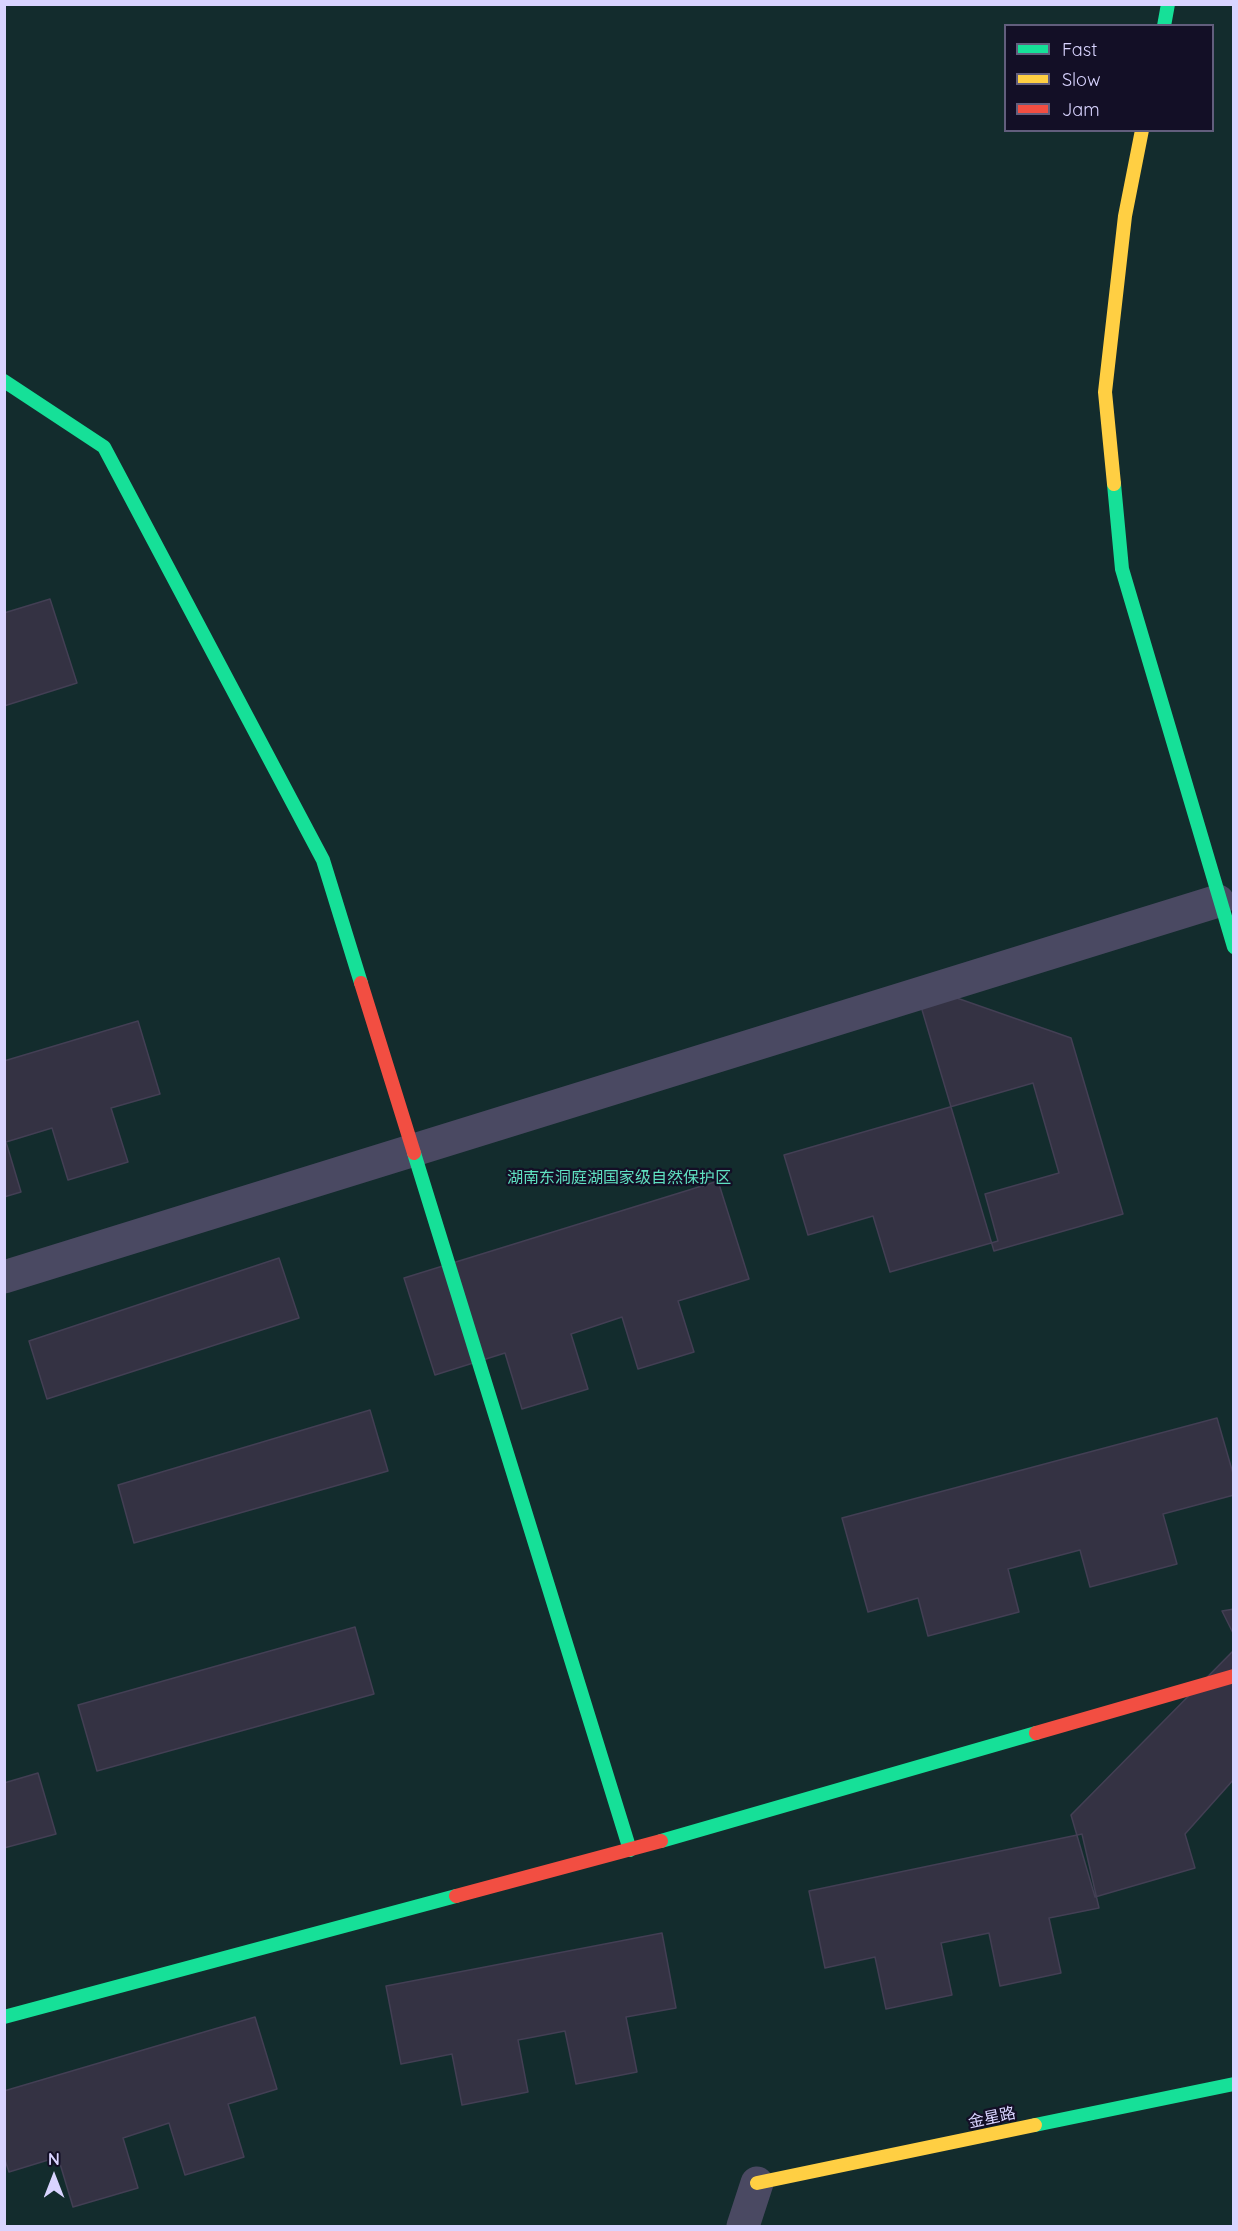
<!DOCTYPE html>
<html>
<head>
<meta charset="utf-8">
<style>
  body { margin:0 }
  #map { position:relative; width:1238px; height:2231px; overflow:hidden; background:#161421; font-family:Quicksand,sans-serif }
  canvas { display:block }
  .frame { position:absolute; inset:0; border:6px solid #d9d4ff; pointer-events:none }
  .legend { position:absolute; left:1004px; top:24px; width:210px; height:108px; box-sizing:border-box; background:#130f26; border:2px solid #625e7d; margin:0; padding:8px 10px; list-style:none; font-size:18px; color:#d9d4ff }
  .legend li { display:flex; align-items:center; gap:12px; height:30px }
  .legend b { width:30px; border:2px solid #625e7d }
  .north { position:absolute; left:24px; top:2147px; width:60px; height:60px; -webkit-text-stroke:4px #130f26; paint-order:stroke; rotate:0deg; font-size:16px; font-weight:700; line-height:24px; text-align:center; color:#d9d4ff }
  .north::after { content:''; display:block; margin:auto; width:21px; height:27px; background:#d9d4ff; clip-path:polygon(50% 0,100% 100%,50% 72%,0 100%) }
</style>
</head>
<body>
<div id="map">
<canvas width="1238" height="2231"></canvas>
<div class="frame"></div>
<ul class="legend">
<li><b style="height:8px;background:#16e098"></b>Fast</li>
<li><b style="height:8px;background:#ffcf43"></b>Slow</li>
<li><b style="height:8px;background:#f24e42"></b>Jam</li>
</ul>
<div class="north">N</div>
</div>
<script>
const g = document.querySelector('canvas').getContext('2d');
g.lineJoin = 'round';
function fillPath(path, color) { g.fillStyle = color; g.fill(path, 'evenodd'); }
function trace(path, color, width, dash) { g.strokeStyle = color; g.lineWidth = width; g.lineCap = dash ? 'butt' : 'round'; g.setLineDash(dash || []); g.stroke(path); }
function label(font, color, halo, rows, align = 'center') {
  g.font = font + ' Quicksand,"Noto Sans SC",sans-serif'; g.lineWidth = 4.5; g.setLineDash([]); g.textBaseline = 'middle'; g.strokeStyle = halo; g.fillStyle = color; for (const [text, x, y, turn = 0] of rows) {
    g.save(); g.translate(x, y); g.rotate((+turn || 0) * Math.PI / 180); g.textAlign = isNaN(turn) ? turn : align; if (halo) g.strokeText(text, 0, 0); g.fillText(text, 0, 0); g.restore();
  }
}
const green = new Path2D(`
  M5 5H1233V2226H5ZM1006 26H1212V130H1006Z`);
const building = new Path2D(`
  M50 599 77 683 4 706V613Z
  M914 983 1071 1038 1123 1214 994 1251Z
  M138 1021 160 1094 111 1108 128 1162 68 1180 52 1128 6 1142 21 1192 4 1197V1061Z
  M1033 1083 1059 1173 985 1194 998 1241 890 1272 873 1216 808 1235 784 1155Z
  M718 1181 749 1279 678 1301 694 1352 638 1369 622 1317 571 1334 588 1389 522 1409 505 1353 435 1375 404 1278Z
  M279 1258 299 1318 47 1399 29 1341Z
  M370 1410 388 1471 134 1543 118 1485Z
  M1217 1418 1234 1477V1495L1163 1514 1177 1564 1090 1587 1080 1550 1008 1569 1019 1612 928 1636 918 1598 868 1612 842 1518Z
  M1234 1609V1635L1222 1611Z
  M355 1627 374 1694 97 1771 78 1705Z
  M1234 1650V1779L1185 1834 1195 1868 1095 1897 1071 1815Z
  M38 1773 56 1834 4 1848V1783Z
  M1082 1834 1099 1908 1049 1918 1061 1973 1000 1986 989 1933 941 1943 952 1995 886 2009 875 1957 825 1968 809 1891Z
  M662 1933 676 2008 626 2017 637 2072 576 2084 565 2031 518 2040 528 2092 462 2105 452 2054 401 2064 386 1986Z
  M255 2017 277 2089 228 2104 244 2157 185 2175 169 2123 123 2138 138 2188 73 2207 58 2157 9 2172 4 2157V2091Z`);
const street = new Path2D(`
  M4 1277 1218 901
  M743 2226 757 2183`);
const fast = new Path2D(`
  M1164 26 1168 4
  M4 381 104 447 323 860 361 983
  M1114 484 1122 569 1234 947
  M414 1153 630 1850
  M661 1841 1036 1733
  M4 2017 456 1896
  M1035 2125 1234 2084`);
const slow = new Path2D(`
  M1114 484 1105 392 1125 216 1142 130
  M757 2183 1035 2125`);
const jam = new Path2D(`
  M361 983 414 1153
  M1036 1733 1234 1676
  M456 1896 661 1841`);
const parkNames = [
  ["湖南东洞庭湖国家级自然保护区",619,1178]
];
const streetNames = [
  ["金星路",992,2118,-12]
];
fillPath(green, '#132c2d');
fillPath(building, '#343243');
trace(building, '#433f54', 1.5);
trace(street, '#4a4962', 33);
trace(fast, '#16e098', 14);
trace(slow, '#ffcf43', 14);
trace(jam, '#f24e42', 14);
label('16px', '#5fe0c0', '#130f26', parkNames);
label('16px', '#d9d4ff', '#130f26', streetNames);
</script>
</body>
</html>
